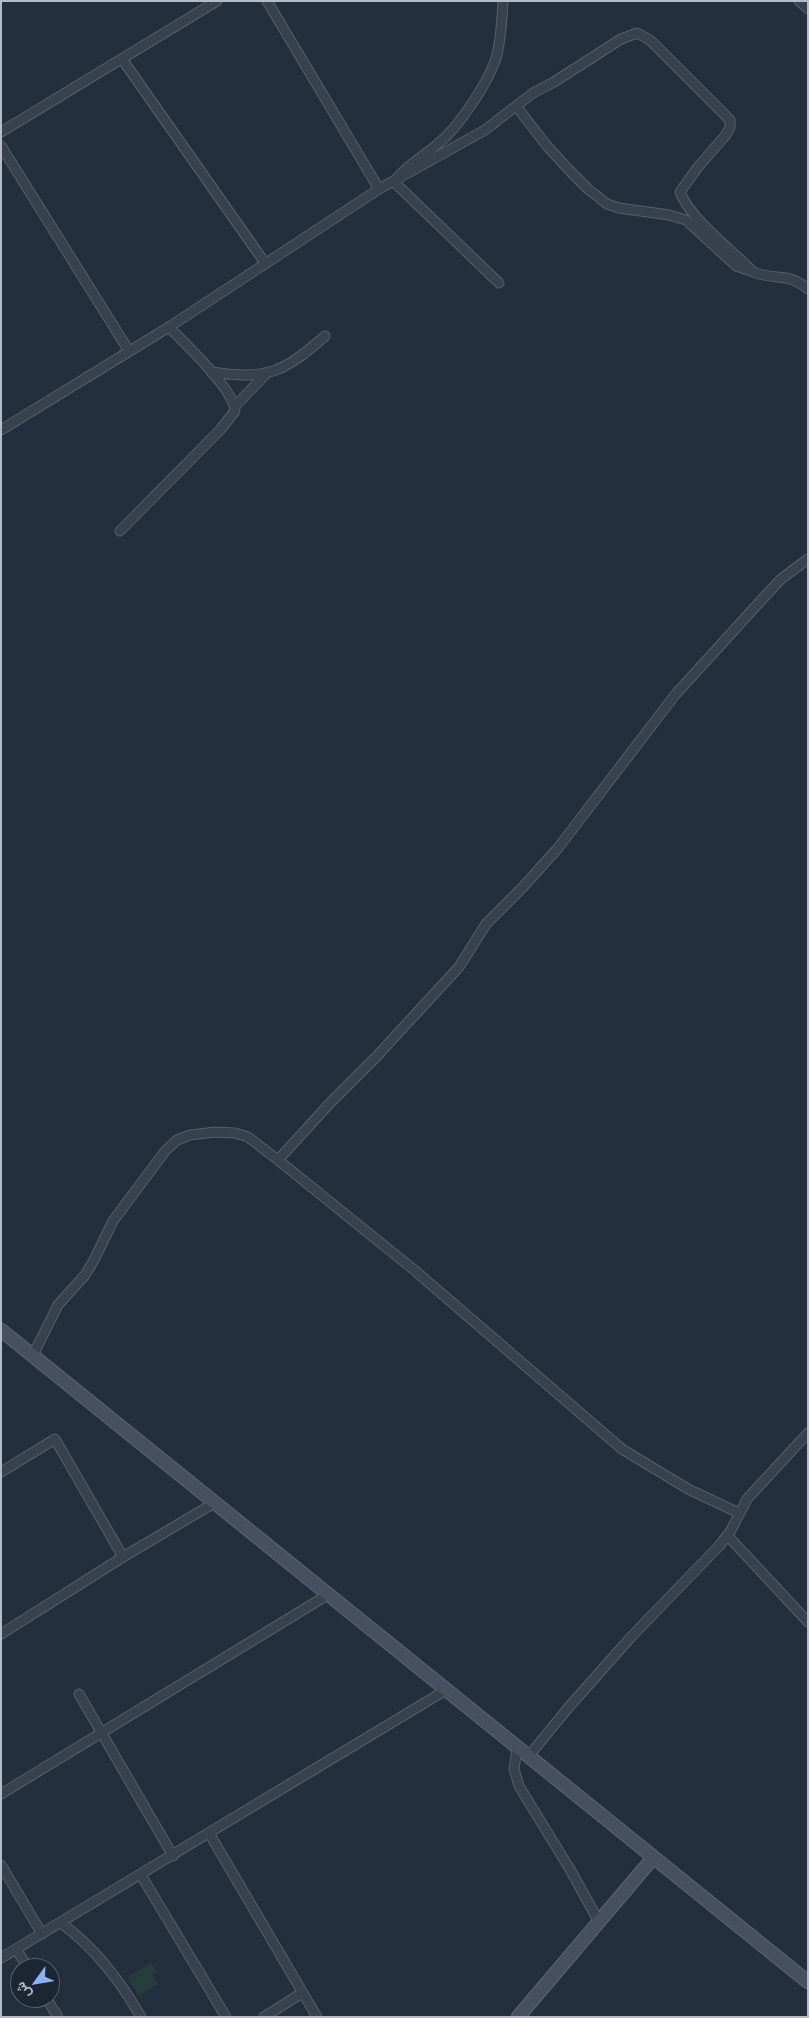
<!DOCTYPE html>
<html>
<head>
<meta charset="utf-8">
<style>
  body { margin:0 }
  #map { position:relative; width:809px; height:2018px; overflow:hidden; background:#242f3e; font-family:"Roboto Condensed",Vazirmatn,sans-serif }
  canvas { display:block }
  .frame { position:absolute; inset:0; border:2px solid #b4bcc9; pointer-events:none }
  .north { position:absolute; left:10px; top:1958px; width:50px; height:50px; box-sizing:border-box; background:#1d2633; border:1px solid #59626f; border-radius:50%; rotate:238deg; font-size:14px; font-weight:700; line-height:20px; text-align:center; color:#b4bcc9 }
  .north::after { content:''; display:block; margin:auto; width:18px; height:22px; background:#8ab4f8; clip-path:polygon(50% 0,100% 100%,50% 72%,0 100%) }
</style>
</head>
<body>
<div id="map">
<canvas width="809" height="2018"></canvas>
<div class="frame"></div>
<div class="north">ش</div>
</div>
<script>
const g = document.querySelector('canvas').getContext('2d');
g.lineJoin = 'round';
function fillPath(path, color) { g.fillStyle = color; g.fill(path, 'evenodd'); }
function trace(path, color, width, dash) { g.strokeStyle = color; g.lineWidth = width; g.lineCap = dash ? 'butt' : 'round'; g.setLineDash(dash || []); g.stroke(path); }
const green = new Path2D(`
  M151 1963 157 1972 152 1975 158 1984 139 1996 127 1977Z`);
const street = new Path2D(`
  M267 1 379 189
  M799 1 808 9
  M122 59 265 263
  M516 106 547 146 570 171 588 189 607 204 619 208 669 215 686 220 736 266 751 271
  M1 132 217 1
  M1 146 129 351
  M499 283 394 182C406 165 425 156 440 142 460 125 490 80 497 55 501 38 502 19 503 1
  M211 372C267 380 283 373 325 336
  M235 406 266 374
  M1 430 169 327 379 189 485 130 533 93 554 82 621 39 637 33 650 40 730 120V128L725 136 698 167 680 192C690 219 732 250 753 272 776 281 785 271 808 289
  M120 531 220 430 235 411C234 389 185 344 169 327
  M278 1160 331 1102 376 1057 459 967 486 924 523 887 558 848 675 695 766 595 781 579 808 559
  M33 1355 58 1305 85 1275 94 1260 113 1221 166 1150 177 1140 190 1135 215 1132 235 1133 248 1137 278 1160 413 1269 622 1449 688 1489 739 1513
  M1 1472 55 1439 123 1557
  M727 1535 808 1622
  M1 1634 123 1557 216 1502
  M79 1694 173 1856
  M517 1748 514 1769 519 1786 571 1871 599 1922
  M528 1757 568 1708 631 1637 719 1546 730 1532 747 1499 808 1433
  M1 1794 329 1594
  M209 1833 317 2017
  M1 1865 42 1934
  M141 1875 226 2017
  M61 1923C94 1947 121 1982 141 2017
  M16 1949 28 1968
  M1 1958 446 1690
  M46 1998 58 2017
  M264 2017 302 1993`);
const secondary = new Path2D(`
  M1 1330 808 1982
  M518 2017 653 1858`);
fillPath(green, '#263c3f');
trace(street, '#565f6c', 11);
trace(secondary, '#565f6c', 15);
trace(street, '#38414e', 9);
trace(secondary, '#465061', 12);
</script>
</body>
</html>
